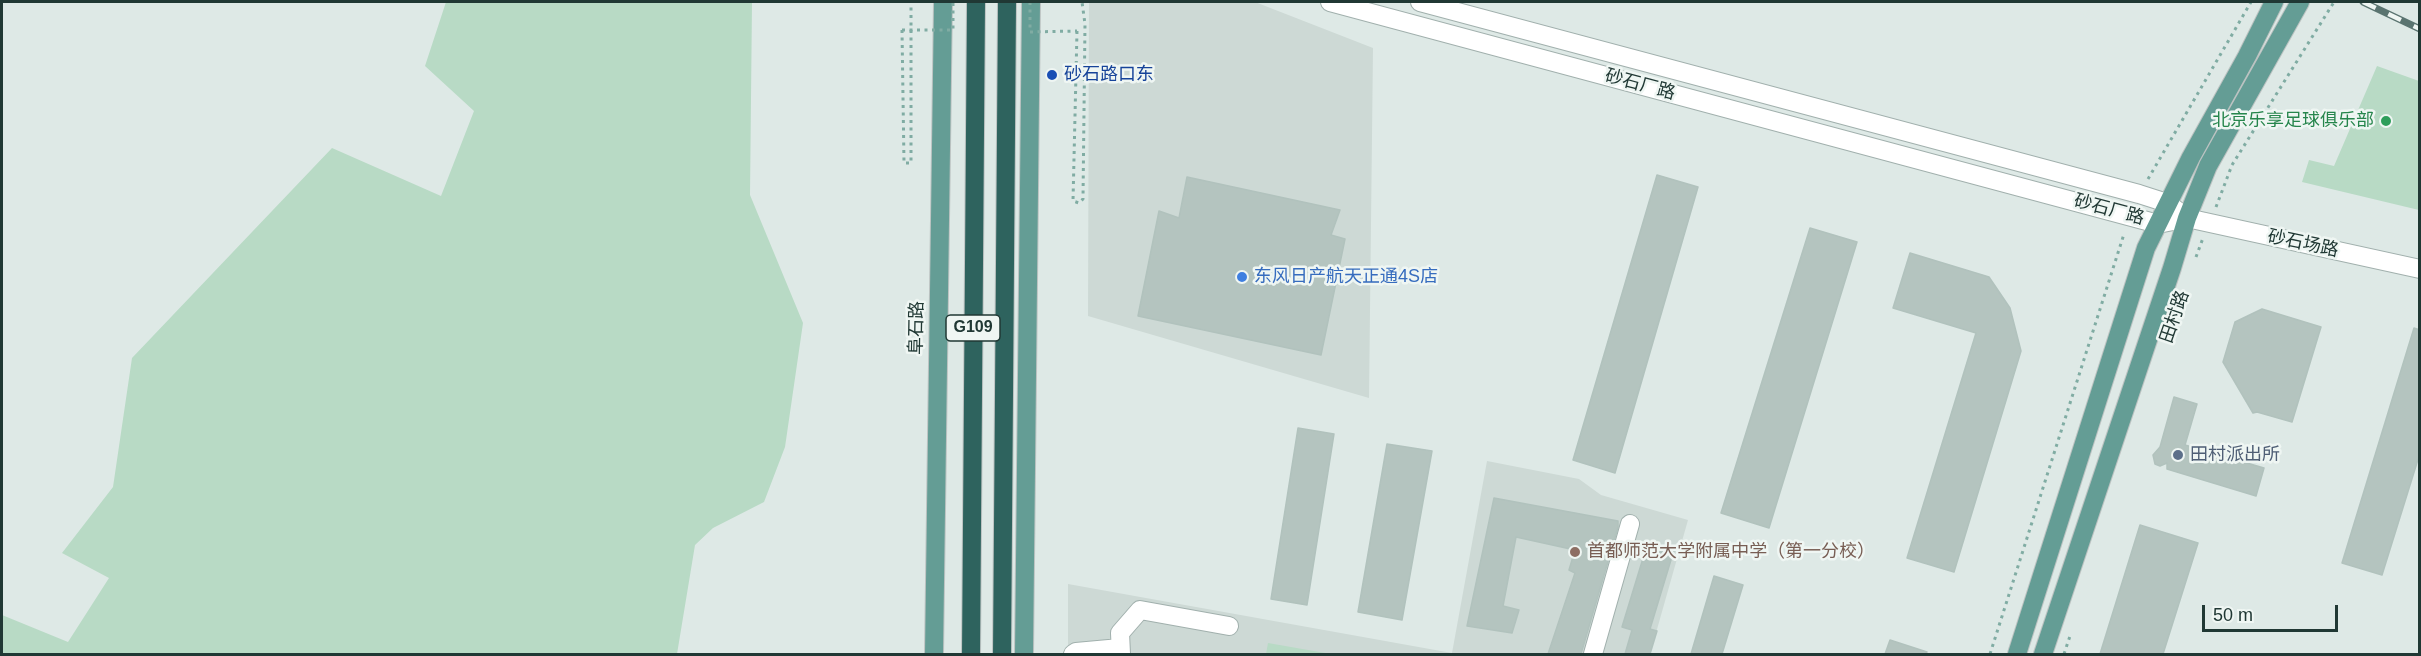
<!DOCTYPE html>
<html>
<head>
<meta charset="utf-8">
<style>
  body { margin:0 }
  #map { position:relative; width:2421px; height:656px; overflow:hidden; background:#dee9e6; font-family:Helvetica,sans-serif }
  canvas { display:block }
  .frame { position:absolute; inset:0; border:3px solid #203834; pointer-events:none }
  .scale { position:absolute; left:2202px; top:605px; width:136px; height:27px; box-sizing:border-box; border:3px solid #203834; border-top:0; padding-left:8px; font-size:18px; line-height:21px; white-space:nowrap; color:#203834; -webkit-text-stroke:4px #eff6f3; paint-order:stroke }
</style>
</head>
<body>
<div id="map">
<canvas width="2421" height="656"></canvas>
<div class="frame"></div>
<div class="scale">50 m</div>
</div>
<script>
const g = document.querySelector('canvas').getContext('2d');
g.lineJoin = 'round';
function fillPath(path, color) { g.fillStyle = color; g.fill(path, 'evenodd'); }
function trace(path, color, width, dash) { g.strokeStyle = color; g.lineWidth = width; g.lineCap = dash ? 'butt' : 'round'; g.setLineDash(dash || []); g.stroke(path); }
function label(font, color, halo, rows, align = 'center') {
  g.font = font + ' Helvetica,"Noto Sans SC",sans-serif'; g.lineWidth = 5; g.setLineDash([]); g.textBaseline = 'middle'; g.strokeStyle = halo; g.fillStyle = color; for (const [text, x, y, turn = 0] of rows) {
    g.save(); g.translate(x, y); g.rotate((+turn || 0) * Math.PI / 180); g.textAlign = isNaN(turn) ? turn : align; if (halo) g.strokeText(text, 0, 0); g.fillText(text, 0, 0); g.restore();
  }
}
const built = new Path2D(`
  M1089 2H1255L1373 48 1369 398 1088 316Z
  M1487 461 1579 479 1601 495 1688 520 1650 654H1068V584L1452 653Z`);
const green = new Path2D(`
  M446 2H752L750 195 803 323 785 447 764 502 713 528 695 545 677 654H2V615L68 642 109 578 62 553 113 487 132 358 332 148 441 196 474 111 425 66Z
  M2377 66 2419 81V210L2302 182 2309 160 2334 166Z
  M1268 643 1331 654H1266Z`);
const building = new Path2D(`
  M1657 175 1698 187 1615 473 1573 460Z
  M1187 177 1340 210 1331 235 1345 239 1321 355 1138 316 1159 211 1179 218Z
  M1810 228 1857 242 1769 528 1721 513Z
  M1910 253 1989 277 2010 308 2021 351 1954 572 1907 558 1976 333 1893 308Z
  M2262 309 2321 327 2292 422 2257 412 2253 413 2223 362 2235 322Z
  M2414 328 2420 330V453L2382 575 2342 563Z
  M2174 397 2197 404 2185 445 2264 468 2256 496 2167 469V463L2160 466 2155 464 2153 455 2160 447Z
  M1298 428 1334 434 1307 605 1271 599Z
  M1387 444 1432 451 1402 620 1358 612Z
  M1494 498 1618 521V527L1581 654H1548L1575 573 1569 570 1575 550 1516 537 1503 606 1519 610 1512 633 1467 626Z
  M2140 525 2198 543 2163 654H2100Z
  M1648 542 1674 550 1650 629 1657 631 1650 654H1625L1632 630 1622 627Z
  M1714 576 1743 585 1722 654H1691Z
  M1890 640 1927 652 1926 654H1885Z`);
const path = new Path2D(`
  M902 30 904 163H911V2
  M1077 31 1073 201 1079 203 1083 199 1085 24 1082 2
  M2148 179 2251 2
  M2216 207 2232 165 2334 2
  M2196 257 2203 238
  M1990 654 2124 234
  M2064 654 2071 633`);
const minor = new Path2D(`
  M1330 2 2158 224 2173 221
  M1420 2 2139 194 2167 203 2187 218 2420 269
  M1073 654 1076 652 1120 648
  M1121 654 1120 633 1140 610 1229 626
  M1593 654 1630 524`);
const major = new Path2D(`
  M934 654 943 2
  M1024 654 1031 2
  M2017 654 2146 248 2191 157 2247 56 2274 2
  M2043 654 2172 268 2187 218 2208 166 2300 2`);
const highway = new Path2D(`
  M971 654 976 2
  M1002 654 1007 2`);
const rail = new Path2D(`
  M2363 2 2420 29`);
const pathBridge = new Path2D(`
  M1030 2V32L1077 31
  M902 30H953V2`);
const markers = [
  [1052,75,6,"#1a4fb4"],
  [2386,121,6,"#2e9e5b"],
  [1242,277,6,"#3f7fe0"],
  [2178,455,6,"#5c6f8a"],
  [1575,552,6,"#8d6e63"]
];
const shields = [
  [973,328,54]
];
const shieldNames = [
  ["G109",973,328]
];
const transitNames = [
  ["砂石路口东",1064,75]
];
const streetNames = [
  ["砂石厂路",1640,85,15],
  ["砂石厂路",2109,210,15],
  ["砂石场路",2303,244,12],
  ["田村路",2175,317,-71],
  ["阜石路",917,328,-89]
];
const leisureNames = [
  ["北京乐享足球俱乐部",2374,121]
];
const shopNames = [
  ["东风日产航天正通4S店",1254,277]
];
const serviceNames = [
  ["田村派出所",2190,455]
];
const educationNames = [
  ["首都师范大学附属中学（第一分校）",1587,552]
];
fillPath(built, '#cdd9d5');
fillPath(green, '#b8dac5');
fillPath(building, '#b4c4bf');
trace(building, '#b1c2bd', 1.5);
trace(minor, '#a1b0ad', 20);
trace(major, '#bcc3c2', 20);
trace(highway, '#bcc3c2', 20);
trace(path, '#80aca3', 3, [3, 4.5]);
trace(minor, '#fff', 18);
trace(major, '#649d95', 18);
trace(highway, '#2e635e', 18);
trace(rail, '#5a7470', 7);
trace(rail, '#eff6f3', 4.5, [14]);
trace(pathBridge, '#80aca3', 3, [3, 4.5]);
for (const [x, y, r, color] of markers) { const dot = new Path2D(); dot.arc(x, y, r, 0, 2 * Math.PI); g.fillStyle = color; g.fill(dot); trace(dot, '#eff6f3', 2); }
for (const [x, y, w] of shields) { const box = new Path2D(); box.roundRect(x - w / 2, y - 13, w, 26, 4.5); g.fillStyle = '#eff6f3'; g.fill(box); trace(box, '#203834', 1.5); }
label('bold 16px', '#203834', null, shieldNames);
label('18px', '#164399', '#eff6f3', transitNames, 'left');
label('18px', '#203834', '#eff6f3', streetNames);
label('18px', '#27864d', '#eff6f3', leisureNames, 'right');
label('18px', '#366cbe', '#eff6f3', shopNames, 'left');
label('18px', '#4e5e75', '#eff6f3', serviceNames, 'left');
label('18px', '#785e54', '#eff6f3', educationNames, 'left');
</script>
</body>
</html>
